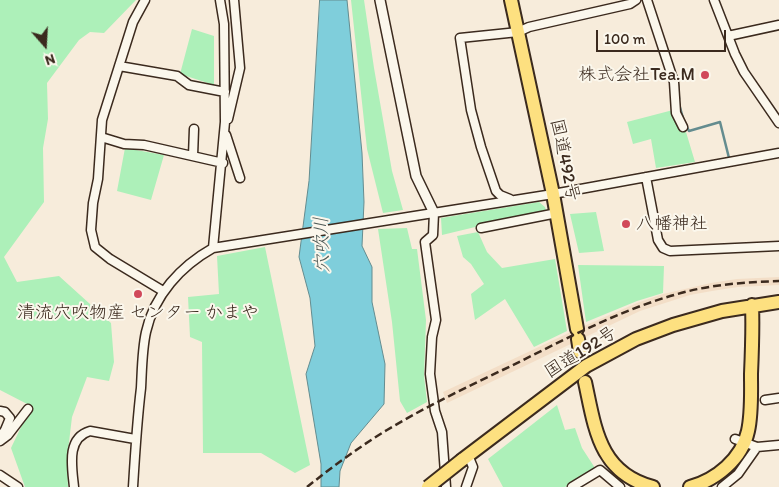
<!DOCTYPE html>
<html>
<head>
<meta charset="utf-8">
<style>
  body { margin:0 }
  #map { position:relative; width:779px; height:487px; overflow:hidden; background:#f7ecdb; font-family:Itim,sans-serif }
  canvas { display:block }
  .north { position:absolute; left:20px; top:20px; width:50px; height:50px; -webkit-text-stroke:4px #fbf7ec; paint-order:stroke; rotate:161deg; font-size:14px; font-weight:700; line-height:20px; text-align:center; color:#3b2a1e }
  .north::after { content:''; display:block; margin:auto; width:18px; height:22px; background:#3b2a1e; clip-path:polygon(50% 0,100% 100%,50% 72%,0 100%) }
  .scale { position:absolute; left:596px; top:30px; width:130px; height:22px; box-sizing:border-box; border:2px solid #3b2a1e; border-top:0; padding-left:6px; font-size:15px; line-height:18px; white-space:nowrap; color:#3b2a1e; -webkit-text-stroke:4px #fbf7ec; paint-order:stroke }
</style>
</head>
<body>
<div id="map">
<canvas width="779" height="487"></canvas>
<div class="north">N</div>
<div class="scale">100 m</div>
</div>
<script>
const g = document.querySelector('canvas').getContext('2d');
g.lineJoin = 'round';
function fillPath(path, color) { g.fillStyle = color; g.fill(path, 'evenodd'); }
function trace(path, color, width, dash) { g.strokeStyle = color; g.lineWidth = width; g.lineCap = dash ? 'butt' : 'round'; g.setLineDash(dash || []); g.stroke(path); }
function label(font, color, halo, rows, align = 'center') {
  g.font = font + ' Itim,"Klee One",sans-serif'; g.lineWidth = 4; g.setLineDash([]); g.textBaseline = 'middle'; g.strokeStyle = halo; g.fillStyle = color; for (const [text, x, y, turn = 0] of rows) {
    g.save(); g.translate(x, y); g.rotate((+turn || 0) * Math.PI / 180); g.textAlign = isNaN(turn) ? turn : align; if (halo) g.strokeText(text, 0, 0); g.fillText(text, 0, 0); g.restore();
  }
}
const built = new Path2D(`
  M779 277V285L738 287 712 291 690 295 640 311 447 403 443 392 577 329 637 303 663 294 711 283 737 279Z`);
const green = new Path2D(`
  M0 0H136L104 33 90 32 79 40 47 83 48 119 43 148 44 202 4 257 17 282 59 276 111 323 114 362 109 381 87 377 72 417 67 459 68 487H25L11 448 31 406 0 390Z
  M351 0H364L374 68 392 171 403 210 383 213 367 149Z
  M192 29 214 36V85L180 74Z
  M673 110 686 132 695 162 656 168 651 139 633 144 627 122Z
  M125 148 164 155 151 200 117 191Z
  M539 202 545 207 546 210 442 235 441 218Z
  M596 212 604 251 579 253 570 214Z
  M407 228 412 249H417L426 320 424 376 427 402 407 413 400 401 392 322 378 229Z
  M478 232 487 252 502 268 555 259 567 331 534 347 505 299 475 320 471 294 484 284 471 264 463 257 457 236Z
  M265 247 310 465 295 473 261 453H203L202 342 190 337 188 297 219 294 217 256Z
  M578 265 664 266 663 293 637 301 586 322Z
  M557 405 565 430 575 428 582 448 595 468 565 487H503L488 459Z`);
const water = new Path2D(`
  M320 0H347L362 153 364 202 362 246 372 267V302L385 364 384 404 351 443 340 471 339 487H321V464L306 374 315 346 310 298 299 257 309 181Z`);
const stream = new Path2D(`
  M667 49 678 84 679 99
  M679 104 683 118
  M686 125 689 131 720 122 729 158`);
const minor = new Path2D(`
  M145 0 133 22 102 120 98 179 93 203 91 230 95 247 110 259 163 291
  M647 0 674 82 676 113 683 127
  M714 0 735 54 744 72 779 123
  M728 36 779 25
  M119 66 177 76 189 85 225 92
  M228 119 240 68 234 0
  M226 135 240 178
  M101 137 124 144 144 145 223 163
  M193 156 194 129
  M646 177 658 240 663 248 670 251 779 246
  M510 199 500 195 496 191 481 147 471 110 460 38 518 32 529 27 630 4 636 0
  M434 213 433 235 425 242 436 320 432 337 430 374 435 411 442 432 446 487
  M481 228 557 213
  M213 248 225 122 224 24 220 0
  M765 400 779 398
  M0 411 5 412 10 418 5 430 1 436
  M735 439 757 447 779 445
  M0 441 8 435 28 409
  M0 475 18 487
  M74 487C72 467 66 438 90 431L135 439
  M133 487C135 454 137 421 141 388 142 370 142 350 146 332 154 295 181 266 213 248L553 194 779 153
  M466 487 473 467 468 455
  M572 487 600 470 620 487
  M722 487 738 474 757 447`);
const tertiary = new Path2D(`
  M380 0 416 176 434 213`);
const trunk = new Path2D(`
  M511 0 553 194 577 329
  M578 339 580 352
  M585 382C595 428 599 473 653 487
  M462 460 586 366 636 339 673 325 722 311 779 302
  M690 487C716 480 742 459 748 431 752 413 751 393 751 374 752 351 753 328 752 305`);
const rail = new Path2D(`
  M307 487C332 467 359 447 387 430 427 406 469 386 511 366 568 338 627 306 689 291 718 284 749 282 779 281`);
const trunkBridge = new Path2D(`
  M428 487 462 460`);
const markers = [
  [705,75,5,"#d1495b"],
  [626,224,5,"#d1495b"],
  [138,294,5,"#d1495b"]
];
const poiNames = [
  ["株式会社Tea.M",695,75],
  ["八幡神社",636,224,"left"],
  ["清流穴吹物産 センター かまや",138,313,"center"]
];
const streetNames = [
  ["国道492号",564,160,78],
  ["国道192号",581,353,-32]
];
const waterNames = [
  ["穴吹川",323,245,-92]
];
fillPath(built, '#f3dec7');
fillPath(green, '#adf0b9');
fillPath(water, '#7fcedb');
trace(water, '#648c8f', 1);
trace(stream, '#648c8f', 2.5);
trace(minor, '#3b2a1e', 11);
trace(tertiary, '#3b2a1e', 12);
trace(trunk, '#3b2a1e', 16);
trace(minor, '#fbf7ec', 8);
trace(tertiary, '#fbf7ec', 9);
trace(trunk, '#fde080', 12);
trace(rail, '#3b2a1e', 2.5, [8, 4]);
trace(trunkBridge, '#3b2a1e', 16, []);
trace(trunkBridge, '#fde080', 12);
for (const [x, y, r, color] of markers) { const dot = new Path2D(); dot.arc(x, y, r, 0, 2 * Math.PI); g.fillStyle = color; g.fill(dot); trace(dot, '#fbf7ec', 2); }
label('18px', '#3b2a1e', '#fbf7ec', poiNames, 'right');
label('18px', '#3b2a1e', '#fbf7ec', streetNames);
label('italic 19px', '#4f5b57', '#fbf7ec', waterNames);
</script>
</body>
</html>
